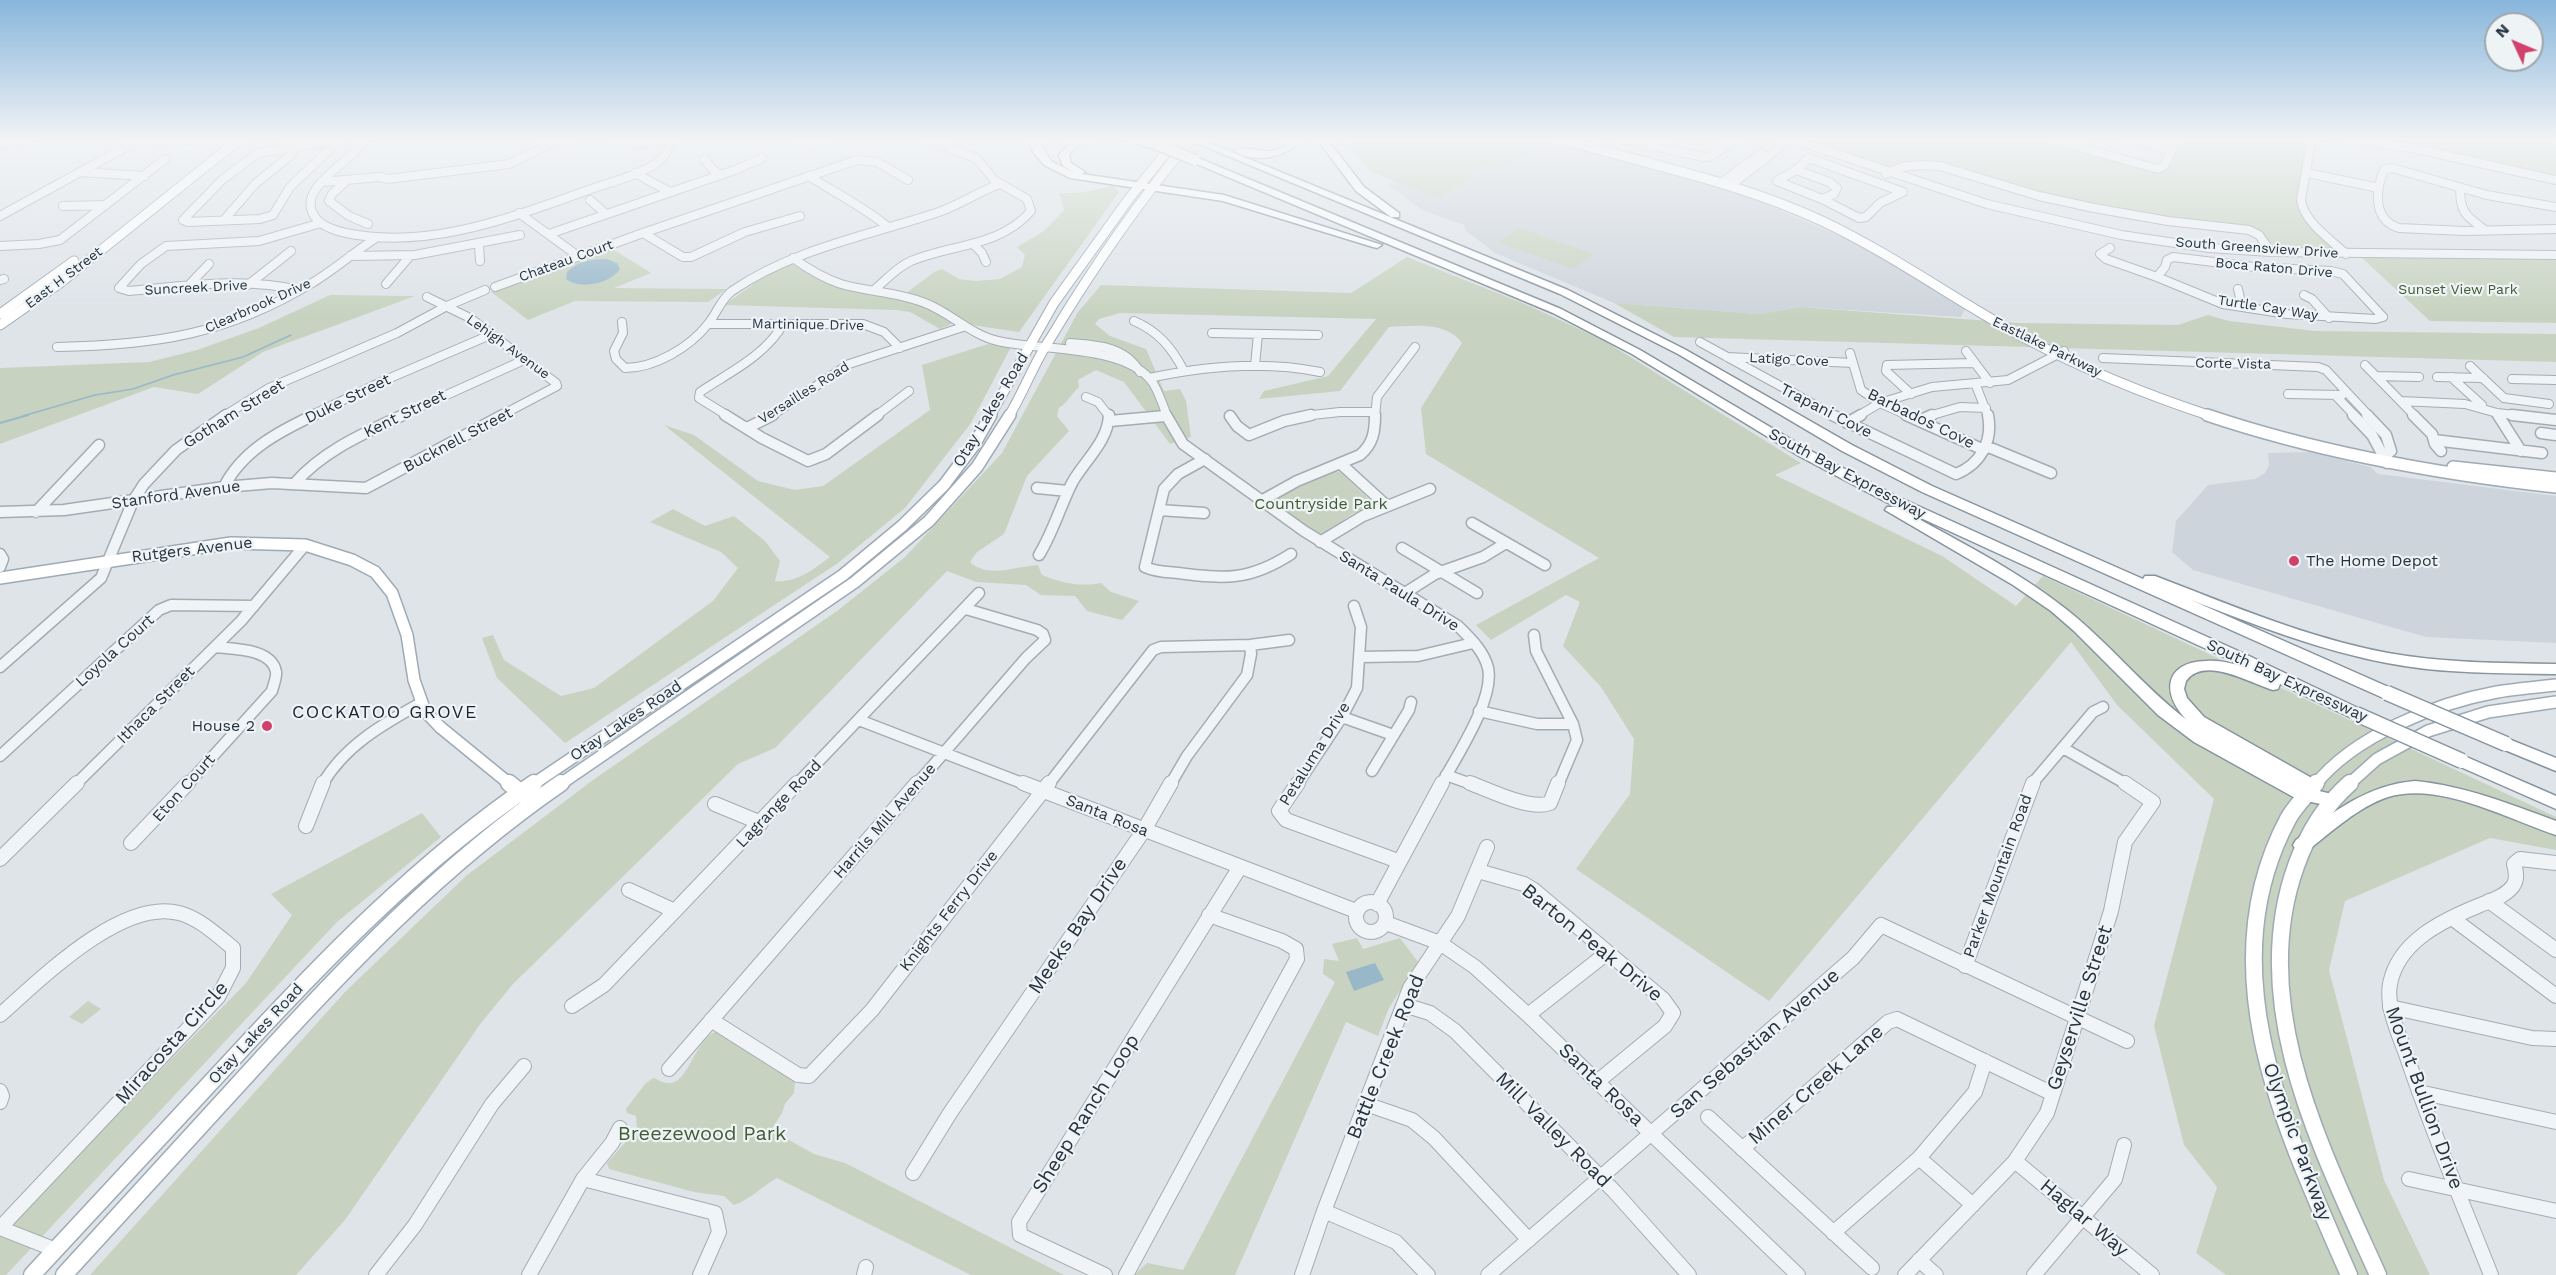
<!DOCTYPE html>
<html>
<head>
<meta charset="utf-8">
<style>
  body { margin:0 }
  #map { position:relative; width:2556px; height:1275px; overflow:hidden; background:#dfe4e9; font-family:"Work Sans",sans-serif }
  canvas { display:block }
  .north { position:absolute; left:2484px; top:12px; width:60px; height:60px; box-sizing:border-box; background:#eef3f6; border:2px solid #9ea7ad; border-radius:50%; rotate:314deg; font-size:16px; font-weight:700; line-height:24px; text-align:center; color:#273440 }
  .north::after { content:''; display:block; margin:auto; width:21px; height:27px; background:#d2406c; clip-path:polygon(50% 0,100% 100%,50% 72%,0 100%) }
</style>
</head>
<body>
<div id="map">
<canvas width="2556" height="1275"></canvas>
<div class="north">N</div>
</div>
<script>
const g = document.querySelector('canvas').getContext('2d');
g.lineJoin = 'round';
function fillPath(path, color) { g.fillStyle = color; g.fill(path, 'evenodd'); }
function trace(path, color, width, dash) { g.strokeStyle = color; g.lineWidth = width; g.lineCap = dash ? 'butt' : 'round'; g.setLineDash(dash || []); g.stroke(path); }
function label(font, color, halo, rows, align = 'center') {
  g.font = font + ' "Work Sans",sans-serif'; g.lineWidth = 4.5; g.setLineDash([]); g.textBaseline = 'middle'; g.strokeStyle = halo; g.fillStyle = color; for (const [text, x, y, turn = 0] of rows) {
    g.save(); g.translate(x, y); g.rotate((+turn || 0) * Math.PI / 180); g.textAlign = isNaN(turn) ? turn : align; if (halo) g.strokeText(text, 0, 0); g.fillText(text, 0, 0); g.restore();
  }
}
const built = new Path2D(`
  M1550 139 1739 192 1860 245 1965 309 1961 317 1800 307 1759 314 1614 303 1495 253 1466 231 1464 225 1422 210 1388 185 1395 182 1440 198 1487 165 1503 169Z
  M2311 452 2370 467 2378 474 2556 496V643L2426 637 2193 570 2172 552 2176 521 2208 485 2255 479 2265 473 2269 465 2268 453Z`);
const green = new Path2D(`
  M1342 139H1550L1503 169 1487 165 1440 198 1395 182 1369 170Z
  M1794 139H2052L2161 168 2179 139H2317L2315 140 2303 199 2310 217 2347 253 2273 251 2259 234 2066 202 1954 168 1894 169Z
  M2360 139H2554L2556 140V179Z
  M1113 186 1119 192 1019 332 971 325 962 319 940 329 910 312 897 310 724 305 755 283 788 264H792L826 283 897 300 934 272 942 269 959 279 976 281 1000 279 1022 267 1025 255 1017 247 1044 231 1064 210 1059 193H1079Z
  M1520 228 1594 254 1573 269 1498 242Z
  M611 248 651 273 614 288 727 289 708 302 575 301 528 320 491 292Z
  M1407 257 1525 304 1603 340 1801 463 1775 475 1942 556 2016 606 2043 576 2556 817V850L2490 838 2345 901 2329 970 2384 1180 2430 1275H2226L2196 1253 2217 1187 2184 1145 2154 1026 2214 799 2117 705 2071 642 1769 1001 1576 869 1630 794 1634 739 1601 687 1563 646 1580 602 1566 595 1491 640 1476 625 1599 558 1426 454 1421 408 1462 343C1446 321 1413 326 1389 327L1340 391 1259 399 1264 391 1328 376 1376 319 1120 313 1099 319 1095 324 1110 336 1146 349 1164 391 1180 389 1186 401 1191 437 1170 444 1124 382 1096 370 1078 380 1079 387C1071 394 1069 401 1059 408L1057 416 1069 431 1027 476 1004 534 977 552 970 562C988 579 1017 566 1038 565L1042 575C1061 583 1080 587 1101 583L1111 592 1139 601 1122 620 1087 611 1075 596 1041 595 1026 585 976 582 947 571 775 748 738 764 513 984 481 1023 345 1220 296 1275H90L345 992 466 876 593 780 837 611 905 557 1002 453 1078 312 1101 285 1351 293Z
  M2361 257 2556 259V323L2430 321Z
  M330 295 415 296 263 352 198 394 154 387 0 444V368L149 362 197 350 259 328Z
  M1614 303 1759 314 1800 307 2017 323 2178 325 2208 315 2229 321 2315 331 2556 334V362L1674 337Z
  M988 344 1011 347 971 423 905 508 838 563 565 743 497 678 482 638 493 635 504 660 561 696 594 688 713 601 738 568 721 552 650 522 673 509 705 526 734 516 765 541 780 561 775 581C797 583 814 569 830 557L664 425 694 435 758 481 795 490 823 486 930 410 922 365Z
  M1334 471 1340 472 1373 503 1371 506 1352 514 1323 534H1317L1272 503 1273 499Z
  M422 813 441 837 337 922 6 1275H0V1234L246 983 292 915 271 894Z
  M1357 938 1363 949 1400 938 1418 962 1389 1008 1378 1036 1346 1022 1235 1275H1134L1147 1263 1183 1270 1335 982 1323 974 1324 959 1339 961 1332 944Z
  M88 1001 101 1009 82 1024 69 1017Z
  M717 1031 792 1077 795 1082 794 1093 785 1104 782 1113 771 1130 814 1154 845 1163 1064 1275H971L777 1178C762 1186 750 1200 734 1205L724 1196 694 1192 609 1169 607 1163 637 1129 636 1116 627 1113 626 1109 645 1084 653 1078C658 1079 662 1083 667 1083 689 1086 693 1040 717 1031Z`);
const water = new Path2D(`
  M607 259 617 263 620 269C610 284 580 290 566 279L567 272C578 261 593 259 607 259Z
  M1375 963 1384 980 1354 991 1346 972Z`);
const streamFar1 = new Path2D(`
  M23 416 95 395 133 389 173 375 243 357 291 335`);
const stream = new Path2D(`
  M0 423 28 415`);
const minorFar2 = new Path2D(`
  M365 139C354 160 305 183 311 208 314 224 332 230 346 233 429 250 509 218 586 191 609 182 637 177 658 162 666 156 669 149 671 139
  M615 139 636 144 662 139
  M797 139 808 144 828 139
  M1622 139 1704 157H1709L1737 139
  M1792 139 1987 204 2121 235 2209 248 2271 252 2556 255
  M2050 139 2158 169 2164 166 2177 139
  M2130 139 2170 150
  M2317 139 2311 142 2301 200C2304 222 2330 239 2346 254
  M2351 139 2417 149 2556 180
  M2551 139 2556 140
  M132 142 214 139
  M325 142 335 144 290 187 273 215 260 219 188 222 183 220 222 180 258 153Z
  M0 144 29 139
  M1809 158 1903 192 1880 203 1866 217 1859 218 1822 199 1777 181 1796 170Z
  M704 159 713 170 721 175
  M1796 170 1829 182 1837 188 1834 194 1822 199
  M80 172 145 176
  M635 173 670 192
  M2307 173 2379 188
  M1886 174 1902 167 1920 165 1940 166 2039 196 2094 208 2168 221 2249 230 2259 235 2271 252
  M809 176C835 193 864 207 888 227
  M346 181 332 194 329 201 349 216 368 224
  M322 182 380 177 388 179 509 164 556 141 572 139
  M1721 183 1762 153
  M1730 186 1790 139
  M2460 188C2460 213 2466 216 2485 230
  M590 200 606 214
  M63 206 106 205
  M2556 207 2487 195 2392 168 2384 170C2375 191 2373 220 2399 228L2464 231 2556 229
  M519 213 578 256
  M0 216 124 148 135 139
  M224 220 255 184 291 155 295 147
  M643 233 683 257H691L745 232 800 216
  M549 234 735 170 762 158
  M479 244 480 261
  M973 244 982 253 986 262
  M0 246 39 244 60 240 165 159
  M2110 248 2100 254 2106 259 2157 277
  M350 256 415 255 520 235
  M2173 257 2254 267 2331 271 2343 274 2383 317 2376 319 2287 314 2223 304 2157 277 2165 267 2167 260Z
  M793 258C808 269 823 278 841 284 869 292 898 292 925 303 951 313 971 335 998 341 1039 351 1127 344 1153 383 1159 393 1163 405 1167 416
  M0 280 4 279
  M386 284 410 256
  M248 285 291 251
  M188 286 209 264
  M495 287 643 233 857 160 877 162 908 180
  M2238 289 2242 307
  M299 290C243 277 186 286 129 291L119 288 141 264 166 246 259 241 321 223
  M874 290C886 280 897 267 911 261 952 244 1000 247 1031 211L1027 199 994 180 977 159 928 139
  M2304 295 2312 299 2329 318
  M427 297 470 318 556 383 557 386 500 416
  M1134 321C1158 331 1172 348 1184 371
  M622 322 623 333 614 351 616 359 625 368C655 368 690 347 708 324 717 313 721 299 732 291 792 250 865 236 933 214 957 207 977 192 1000 184
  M708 324H863L884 332 900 348
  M1212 333 1318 335
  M1700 342 1835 416
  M1070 343C1097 345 1125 346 1140 372
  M57 347C155 345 226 335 312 283 334 270 354 252 376 238
  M1966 351 1990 383
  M1850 353 1861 390 1880 403 1909 416
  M1727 357 1853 363
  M2103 358 2318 367 2326 370 2369 416
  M2365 365 2415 416
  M1255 366 1258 334
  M2470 366 2504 398 2549 404
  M2376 376 2419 377
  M2437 377 2483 378
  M2451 377 2482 405
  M1149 378C1205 366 1263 360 1320 372
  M2512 379 2556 380
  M1975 383 1988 416
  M1911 394 1886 371 1887 365 1974 363
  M2288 394 2342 395
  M2335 395 2355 416
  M1086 397 1098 402 1109 416
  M2401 401 2465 404 2497 413 2524 416
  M2497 413 2499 416
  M224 416 269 388 397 333 447 306 485 290
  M310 416 383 381 490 335
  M400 416 524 360
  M728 416 699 398 700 392C730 372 765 356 784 323
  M771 416 849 364 963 327
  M876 416 909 391
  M1162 416H1165
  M1303 416 1340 412H1374
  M1375 416 1377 397 1415 347
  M1858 416 1880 403 1932 387 2008 380 2064 351
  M1929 416 1960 407 1986 408`);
const minorFar1 = new Path2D(`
  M725 415 762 438 808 461 826 454 878 415
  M1166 415 1183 444 1304 531 1458 626C1470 638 1484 651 1488 668 1495 699 1456 757 1441 785
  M1832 415 1956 474C1981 464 1993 441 1988 415
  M1906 415 1984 450
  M2353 415 2372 435 2387 463
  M2367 415 2386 435 2391 451 2385 456
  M2413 415 2432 434 2435 444 2441 451
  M2498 415 2521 451
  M2512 415 2556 420
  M1230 416 1237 426 1249 435 1284 421 1311 415
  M1110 421 1165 416
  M1919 421 1932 415
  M1847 423 1861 415
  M747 428 773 415
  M2541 433 2556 435
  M2434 440 2542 453
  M1986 446 2051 473
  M1205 459 1178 474 1164 489 1145 567C1156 572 1166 572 1178 573 1225 579 1249 581 1291 554
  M1341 464 1387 506
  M295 483C324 450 365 433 403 415
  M224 487C242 451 278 432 314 415
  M1037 488 1068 491
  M1261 501 1297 481 1360 455C1373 444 1375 432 1375 415
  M1159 510 1204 513
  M0 512 64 510 224 487 272 483 366 488 503 415
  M36 512 99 445
  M1472 523 1545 565
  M1320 542 1363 516 1430 489
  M1402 548 1477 593
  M0 554 3 559 0 567
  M1039 555C1053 532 1060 507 1072 483 1084 461 1108 442 1109 415
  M1405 593 1435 574 1483 557 1506 543
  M1534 635 1536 651 1573 724 1577 740 1558 785
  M1361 657 1418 656 1473 643
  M0 667 101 578 133 501 144 484 176 450 226 415
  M1479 711 1537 724H1573
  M1342 717 1393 735
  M859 720 1027 785
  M2063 748 2128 785
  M0 756 159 610 171 605 254 606
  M1372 771 1409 710 1411 702
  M1446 775 1474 785
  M75 785 241 621 305 545
  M187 785 272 691C273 686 277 677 276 672 272 648 232 649 215 647
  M322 785C344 746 383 724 421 703
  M796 785 979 593
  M916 785 1026 658 1045 640 1043 634 1037 630 966 609
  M1048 785 1153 650 1161 647 1250 645 1289 640
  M1170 785 1187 756 1247 675 1251 654 1250 645
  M1297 785 1342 717 1357 688 1361 627 1354 606
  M2031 785 2093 712 2103 707`);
const minor = new Path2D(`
  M1023 783 1356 911
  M1298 783 1279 811 1286 820 1398 861
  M1470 783C1489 790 1531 811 1550 803L1558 783
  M715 804 761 823
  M306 826 323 783
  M131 843 188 783
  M0 859 77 783
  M1478 871 1524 884 1534 890 1663 999 1673 1013 1665 1026 1597 1082
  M629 890 675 911
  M2489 901 2556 950
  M1356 917a15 15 0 1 1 30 0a15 15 0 1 1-30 0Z
  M1377 904 1442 783
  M2452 918 2556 996
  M1386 923 1440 943 1475 967 1528 1015 1798 1275
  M1965 966 2033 783
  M1404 1005 1430 1013 1455 1031 1614 1191 1689 1275
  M572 1006 604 985 797 783
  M2390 1007 2532 1038 2556 1039
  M0 1015C40 980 121 898 179 913 199 918 218 936 233 948V968L218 997 0 1228
  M1528 1015 1607 953
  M711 1020 798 1075 809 1076 872 1010 1049 783
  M669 1069 917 783
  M0 1091 2 1096 0 1102
  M2419 1092 2556 1122
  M1366 1104 1412 1120 1434 1138 1529 1240
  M1708 1117 1872 1268
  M1742 1149 1888 1022 1897 1019 2053 1094
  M1919 1158 1973 1205
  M2015 1161 2152 1275
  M913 1173 950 1113 1144 830 1171 783
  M583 1179 715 1213 719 1232 700 1275
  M2409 1179 2556 1211
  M1324 1211 1396 1242 1428 1275
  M0 1228 56 1250
  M1833 1233 1919 1158 1975 1092 1985 1061
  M1919 1260 1936 1275
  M376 1275 415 1225 492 1104 524 1066
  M529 1275 583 1179 612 1143 620 1128
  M864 1275 866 1267
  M1105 1275 1020 1235 1019 1222 1240 867
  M1126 1275 1297 959 1296 949 1282 941 1209 915
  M1302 1275 1324 1211 1410 988 1458 916 1487 847
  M1488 1275 1853 958 1881 925 2127 1041
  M1905 1275 2015 1161 2047 1113 2111 911 2125 842 2153 802 2125 783
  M2034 1275 2115 1179 2124 1145
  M2491 1275C2462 1202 2431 1129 2406 1054 2398 1032 2386 1007 2390 984 2398 942 2441 921 2478 906 2489 901 2505 897 2513 886 2518 879 2516 871 2514 864L2520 859 2556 863`);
const majorFar2 = new Path2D(`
  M1562 139C1649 165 1739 182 1822 221 1892 254 1955 300 2023 337 2083 369 2147 395 2211 416
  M0 314 74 261
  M0 325 60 283 240 139
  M990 416 1054 303 1128 200 1177 139
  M1009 416C1024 391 1034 363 1050 339 1092 269 1139 201 1191 139`);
const majorFar1 = new Path2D(`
  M2207 415C2320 453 2437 474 2556 487
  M2453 467 2556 478
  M0 578 231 543 305 545 352 560 375 572 392 593 407 635 414 680 425 711 440 727 511 785
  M532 785 843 575 902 526 944 485 974 445 991 415
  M559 785 855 582 929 521 977 467 1010 415
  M2315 785C2354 736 2436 703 2497 692 2516 689 2536 687 2556 685
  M2348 785 2377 759 2428 731 2488 712 2556 702`);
const major = new Path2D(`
  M509 783 525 796
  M2316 783C2307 795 2295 806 2288 819 2207 971 2287 1133 2349 1275
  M2350 783C2325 805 2307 835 2296 866 2246 1005 2322 1150 2378 1275
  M32 1275C97 1205 162 1135 227 1065 321 963 418 862 534 783
  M64 1275C124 1209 185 1143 245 1077 342 970 442 865 561 783`);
const highway = new Path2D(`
  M1027 139H1037L1051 161 1075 173 1063 166 1059 155C1070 141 1079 139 1097 139L1076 147 1069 155 1071 163 1085 172 1082 174 1224 195 1382 245 1377 248 1373 247 1223 201 1070 178 1044 165 1034 153Z
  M1123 139H1138L1158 146 1153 149Z
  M1187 139H1200L1568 290 1686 350 1852 445 1932 486 2143 579 2145 576H2155C2231 605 2307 638 2388 653 2443 663 2500 663 2556 664V674C2500 673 2442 674 2387 663 2319 650 2255 625 2191 600L2393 689 2395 693 2393 697H2381L1922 492 1842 451 1678 354 1560 294Z
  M1291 139H1301C1288 158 1253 164 1234 151 1248 142 1274 163 1291 139Z
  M1317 139H1327L1364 187 1399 213V217H1391L1356 191Z
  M1192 158H1198L1561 309 1640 350 1809 450 1896 496 2247 655 2362 710 2364 714 2362 718 2356 720 2280 684 2278 689 2273 690C2251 684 2205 655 2186 681L2184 689 2187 698 2204 717 2317 781 2319 785 2315 790 2336 795 2338 800 2336 805 2330 806 2297 799 2194 742 2158 715 2074 631 2051 611 2013 585 1885 510 1887 507H1897C1952 538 2012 567 2062 606 2107 640 2142 686 2187 720 2161 694 2164 662 2206 661 2221 660 2234 664 2248 668L1886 502 1799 456 1632 354 1553 313 1192 162Z
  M2506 738 2556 758V771L2500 748 2498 744 2500 740Z
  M2462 755 2556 796V809L2456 765 2454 761 2456 757Z
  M2415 781C2465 786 2510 804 2556 821V835C2508 819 2439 781 2388 797 2358 807 2333 831 2308 850L2302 852 2296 850 2293 845 2296 840C2333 812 2367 785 2415 781Z`);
const highwayBridgeFar1 = new Path2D(`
  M1151 142 1195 160`);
const highwayBridge = new Path2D(`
  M2387 693 2506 744
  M2356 714 2462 761`);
const markers = [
  [2294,561,6,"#d2406c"],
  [267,726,6,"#d2406c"]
];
const farStreetnames = [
  ["South Greensview Drive",2257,248,4],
  ["Chateau Court",566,261,-20],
  ["Boca Raton Drive",2274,268,5],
  ["East H Street",64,278,-37],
  ["Suncreek Drive",196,288,-3],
  ["Clearbrook Drive",258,306,-24],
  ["Turtle Cay Way",2268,308,9],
  ["Martinique Drive",808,325,1],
  ["Lehigh Avenue",508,347,36],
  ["Eastlake Parkway",2047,347,26],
  ["Latigo Cove",1789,360,3],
  ["Corte Vista",2233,364,1],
  ["Versailles Road",804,393,-32]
];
const farParknames = [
  ["Sunset View Park",2458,290]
];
const streetNames = [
  ["Duke Street",348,399,-26],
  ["Otay Lakes Road",991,410,-59],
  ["Trapani Cove",1826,411,27],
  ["Gotham Street",234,414,-32],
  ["Kent Street",405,414,-26],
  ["Barbados Cove",1921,419,26],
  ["Bucknell Street",458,440,-28],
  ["South Bay Expressway",1847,474,28],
  ["Stanford Avenue",176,495,-8],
  ["Rutgers Avenue",192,550,-7],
  ["Santa Paula Drive",1399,591,32],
  ["Loyola Court",115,651,-42],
  ["South Bay Expressway",2287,681,25],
  ["Ithaca Street",156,705,-45],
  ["Otay Lakes Road",626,721,-34],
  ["Petaluma Drive",1315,754,-58],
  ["Eton Court",184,788,-48],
  ["Lagrange Road",779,804,-46],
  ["Santa Rosa",1107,816,22],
  ["Harrils Mill Avenue",885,821,-49],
  ["Parker Mountain Road",1998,876,-70],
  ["Knights Ferry Drive",949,911,-52],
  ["Otay Lakes Road",256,1034,-47]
];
const parkNames = [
  ["Countryside Park",1321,504]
];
const poiNames = [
  ["The Home Depot",2306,561],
  ["House 2",255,726,"right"]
];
const neighbourhoodNames = [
  ["COCKATOO GROVE",385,713]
];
const nearStreetnames = [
  ["Meeks Bay Drive",1078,926,-56],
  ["Barton Peak Drive",1592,943,39],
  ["Geyserville Street",2080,1008,-72],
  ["Miracosta Circle",172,1043,-48],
  ["San Sebastian Avenue",1755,1044,-41],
  ["Battle Creek Road",1386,1057,-68],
  ["Santa Rosa",1601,1085,44],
  ["Miner Creek Lane",1816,1085,-41],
  ["Mount Bullion Drive",2424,1098,70],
  ["Sheep Ranch Loop",1086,1114,-58],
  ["Mill Valley Road",1553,1130,45],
  ["Olympic Parkway",2297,1142,70],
  ["Haglar Way",2084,1218,40]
];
const nearParknames = [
  ["Breezewood Park",702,1134]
];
fillPath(built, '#cdd4db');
fillPath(green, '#c7d3c0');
fillPath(water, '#98b8ca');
trace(streamFar1, '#98b8ca', 1.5);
trace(stream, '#98b8ca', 2);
trace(minorFar2, '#a4acb3', 10);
trace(minorFar1, '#a4acb3', 13);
trace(minor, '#a4acb3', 16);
trace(majorFar2, '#9eaab5', 11);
trace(majorFar1, '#9eaab5', 14);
trace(major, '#9eaab5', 19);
trace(highway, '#86949f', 3);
trace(minorFar2, '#f1f4f7', 8);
trace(minorFar1, '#f1f4f7', 10);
trace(minor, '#f1f4f7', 14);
trace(majorFar2, '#fff', 9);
trace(majorFar1, '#fff', 11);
trace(major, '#fff', 16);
fillPath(highway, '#fff');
trace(highwayBridgeFar1, '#86949f', 13, []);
trace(highwayBridge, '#86949f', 17, []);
trace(highwayBridgeFar1, '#fff', 10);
trace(highwayBridge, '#fff', 14);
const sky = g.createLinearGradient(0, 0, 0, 317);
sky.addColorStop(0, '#88b6dc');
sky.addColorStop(0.44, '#f1f3f5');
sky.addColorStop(1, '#f1f3f500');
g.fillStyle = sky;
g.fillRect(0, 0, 2556, 317);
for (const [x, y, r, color] of markers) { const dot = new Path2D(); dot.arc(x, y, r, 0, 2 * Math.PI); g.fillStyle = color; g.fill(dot); trace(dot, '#eef3f6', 2); }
label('14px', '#273440', '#eef3f6', farStreetnames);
label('14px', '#425c34', '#eef3f6', farParknames);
label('16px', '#273440', '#eef3f6', streetNames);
label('16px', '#425c34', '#eef3f6', parkNames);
label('16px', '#273440', '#eef3f6', poiNames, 'left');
g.letterSpacing = '1.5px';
label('18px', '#1a2531', '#eef3f6', neighbourhoodNames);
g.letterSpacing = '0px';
label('20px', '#273440', '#eef3f6', nearStreetnames);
label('20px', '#425c34', '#eef3f6', nearParknames);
</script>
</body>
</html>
